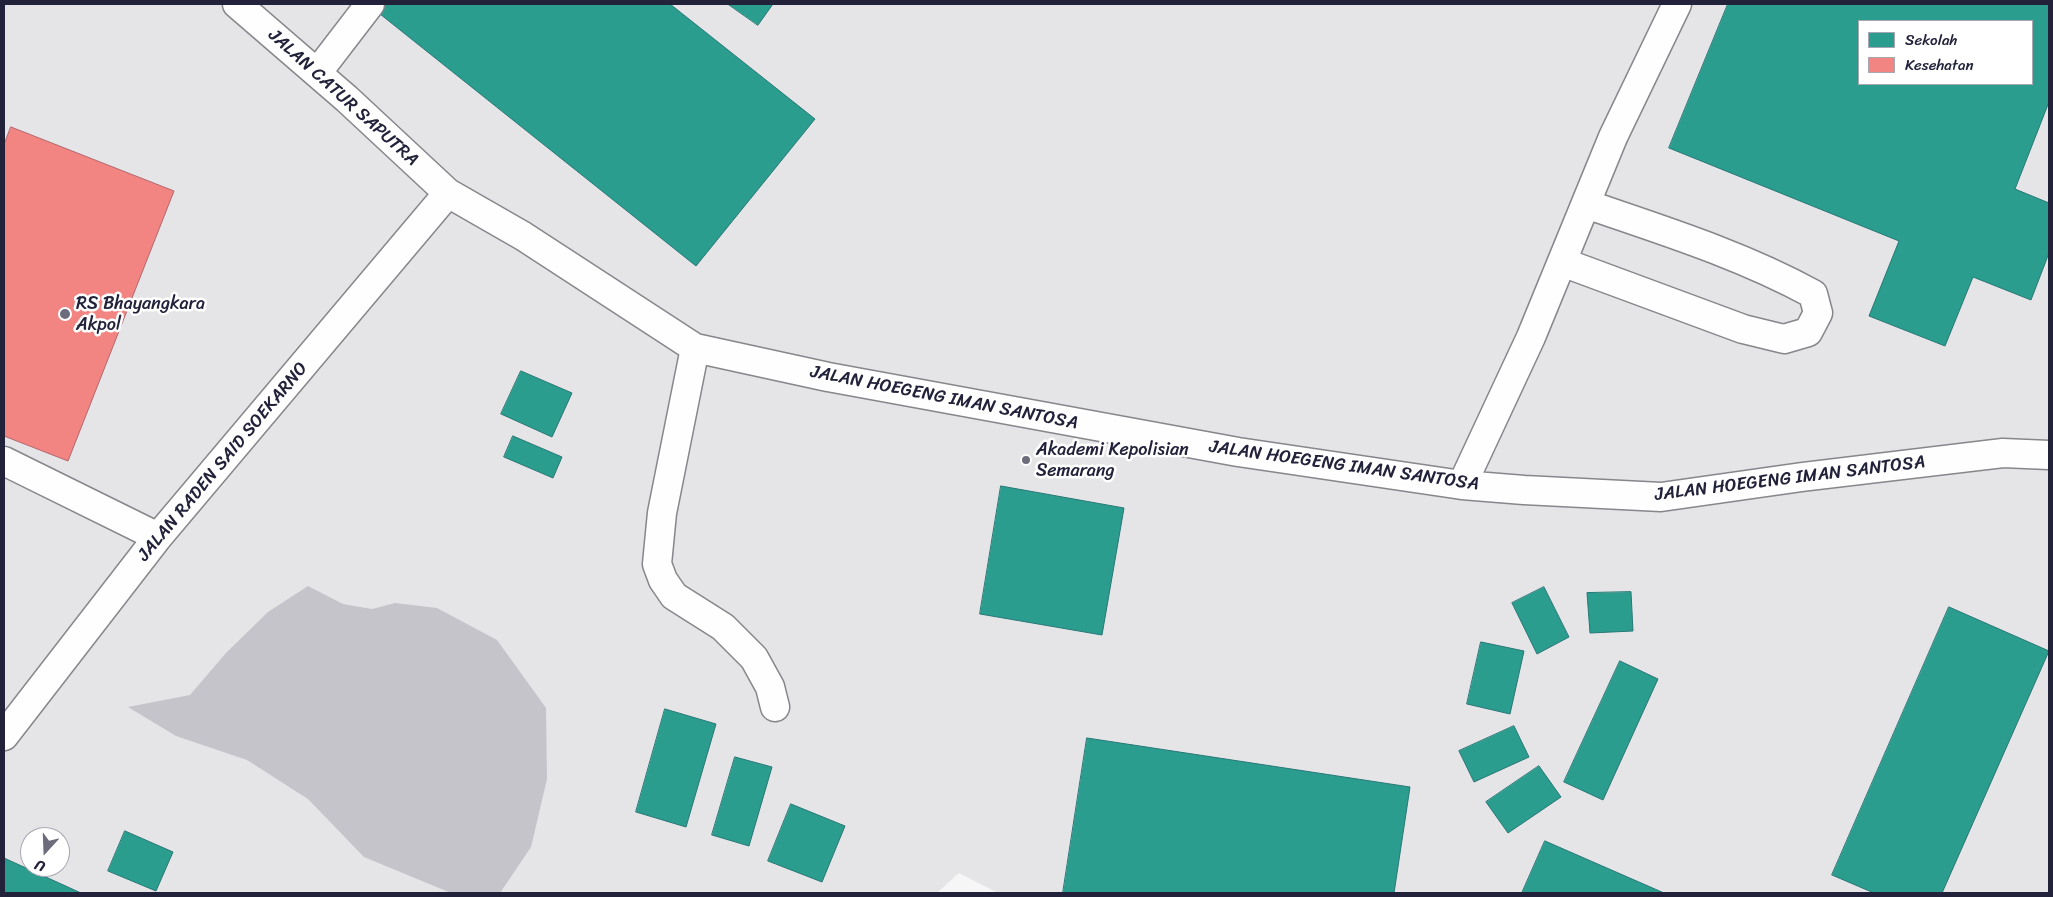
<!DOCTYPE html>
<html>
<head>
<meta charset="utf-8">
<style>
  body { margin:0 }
  #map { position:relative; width:2053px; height:897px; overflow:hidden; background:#f6f6f7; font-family:Sriracha,sans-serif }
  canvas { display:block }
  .frame { position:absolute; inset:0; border:5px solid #22223b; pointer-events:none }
  .legend { position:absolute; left:1858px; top:20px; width:175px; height:65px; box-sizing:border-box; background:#fff; border:1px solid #a7a7b1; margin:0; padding:6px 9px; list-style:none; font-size:15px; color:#22223b }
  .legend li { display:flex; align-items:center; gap:10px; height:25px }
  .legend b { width:25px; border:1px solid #a7a7b1 }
  .north { position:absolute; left:20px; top:827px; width:50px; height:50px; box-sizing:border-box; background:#fff; border:1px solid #a7a7b1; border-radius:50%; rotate:200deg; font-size:14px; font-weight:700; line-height:20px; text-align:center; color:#22223b }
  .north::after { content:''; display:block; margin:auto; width:18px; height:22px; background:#6c6c7d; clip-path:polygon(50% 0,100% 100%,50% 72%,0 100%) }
</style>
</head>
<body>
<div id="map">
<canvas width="2053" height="897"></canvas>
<div class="frame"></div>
<ul class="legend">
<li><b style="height:14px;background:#2a9d8f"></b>Sekolah</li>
<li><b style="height:14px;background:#f28482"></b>Kesehatan</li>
</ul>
<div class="north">U</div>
</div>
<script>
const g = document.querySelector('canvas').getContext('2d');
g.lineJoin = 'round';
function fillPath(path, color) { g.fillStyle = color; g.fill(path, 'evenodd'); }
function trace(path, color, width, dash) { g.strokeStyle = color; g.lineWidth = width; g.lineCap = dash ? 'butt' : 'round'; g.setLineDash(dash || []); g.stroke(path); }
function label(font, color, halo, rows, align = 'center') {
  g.font = font + ' Sriracha,sans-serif'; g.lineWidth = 5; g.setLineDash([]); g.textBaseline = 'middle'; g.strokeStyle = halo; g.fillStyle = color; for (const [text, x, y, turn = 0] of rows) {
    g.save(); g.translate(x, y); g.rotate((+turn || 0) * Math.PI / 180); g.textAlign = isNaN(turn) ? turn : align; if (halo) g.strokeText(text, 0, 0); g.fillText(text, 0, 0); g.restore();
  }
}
const built = new Path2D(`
  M4 4H2049V893H998L959 873 937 893H4ZM1859 21H2032V84H1859ZM30 837H60V867H30Z`);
const water = new Path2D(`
  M308 586 343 604 372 609 395 603 437 608 497 640 546 708 547 779 531 847 500 893H451L364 857 308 799 247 760 176 736 128 707 190 695 226 653 268 612Z`);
const schools = new Path2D(`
  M380 4H670L815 119 696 266 375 10Z
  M728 4H773L758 25Z
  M1728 4H2049V102L2015 189 2049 203V253L2031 300 1973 277 1945 346 1869 316 1899 241 1669 148ZM1859 21H2032V84H1859Z
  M521 371 572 393 552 437 501 414Z
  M513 436 562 457 553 478 504 457Z
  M1001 486 1124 508 1102 635 980 614Z
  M1544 587 1569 637 1537 654 1512 603Z
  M1631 592 1633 631 1590 633 1587 593Z
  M1949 607 2049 651 1942 893H1874L1832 875Z
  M1481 642 1524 651 1510 714 1467 704Z
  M1620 661 1658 679 1603 800 1564 782Z
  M665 709 716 724 686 827 636 812Z
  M1514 726 1529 757 1474 782 1459 751Z
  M1087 738 1410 787 1394 893H1063Z
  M735 757 772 767 749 846 712 835Z
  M1539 766 1561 797 1508 833 1486 802Z
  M791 804 845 826 822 882 768 861Z
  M125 831 173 852 156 891 108 871Z
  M1545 841 1664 893H1522Z
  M4 858 81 893H4Z`);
const health = new Path2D(`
  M11 127 174 191 68 461 4 436V145Z`);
const minor = new Path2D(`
  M237 4 347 99 448 193 523 236 695 348 828 377 1238 452 1462 485 1524 490 1661 497 1802 477 2003 453 2049 455
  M317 73 370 4
  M1562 262 1743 329 1784 339 1808 332 1818 313 1813 294C1742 255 1662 230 1586 204
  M695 348 662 513 657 564 663 580 674 596 723 627 754 658 770 687 775 707
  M4 461 158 537
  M1462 485 1531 337 1613 137 1677 4
  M4 736 158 537 448 193`);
const markers = [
  [65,314,6,"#6c6c7d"],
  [1026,460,5,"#6c6c7d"]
];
const streetNames = [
  ["JALAN CATUR SAPUTRA",343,98,42],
  ["JALAN HOEGENG IMAN SANTOSA",944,398,11],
  ["JALAN RADEN SAID SOEKARNO",223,462,-50],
  ["JALAN HOEGENG IMAN SANTOSA",1344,466,8],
  ["JALAN HOEGENG IMAN SANTOSA",1790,479,-7]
];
const poiNames = [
  ["RS Bhayangkara",76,304],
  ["Akpol",76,325],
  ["Akademi Kepolisian",1036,450],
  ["Semarang",1036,471]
];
fillPath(built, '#e5e5e8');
fillPath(water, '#c4c4ca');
fillPath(schools, '#2a9d8f');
trace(schools, '#287876', 1);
fillPath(health, '#f28482');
trace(health, '#b4676d', 1);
trace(minor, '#86868b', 31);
trace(minor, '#fefefe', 28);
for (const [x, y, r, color] of markers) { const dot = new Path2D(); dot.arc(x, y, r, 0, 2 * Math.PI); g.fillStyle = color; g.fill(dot); trace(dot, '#fff', 2); }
label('18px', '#22223b', '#fff', streetNames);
label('18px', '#22223b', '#fff', poiNames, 'left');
</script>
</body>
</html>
